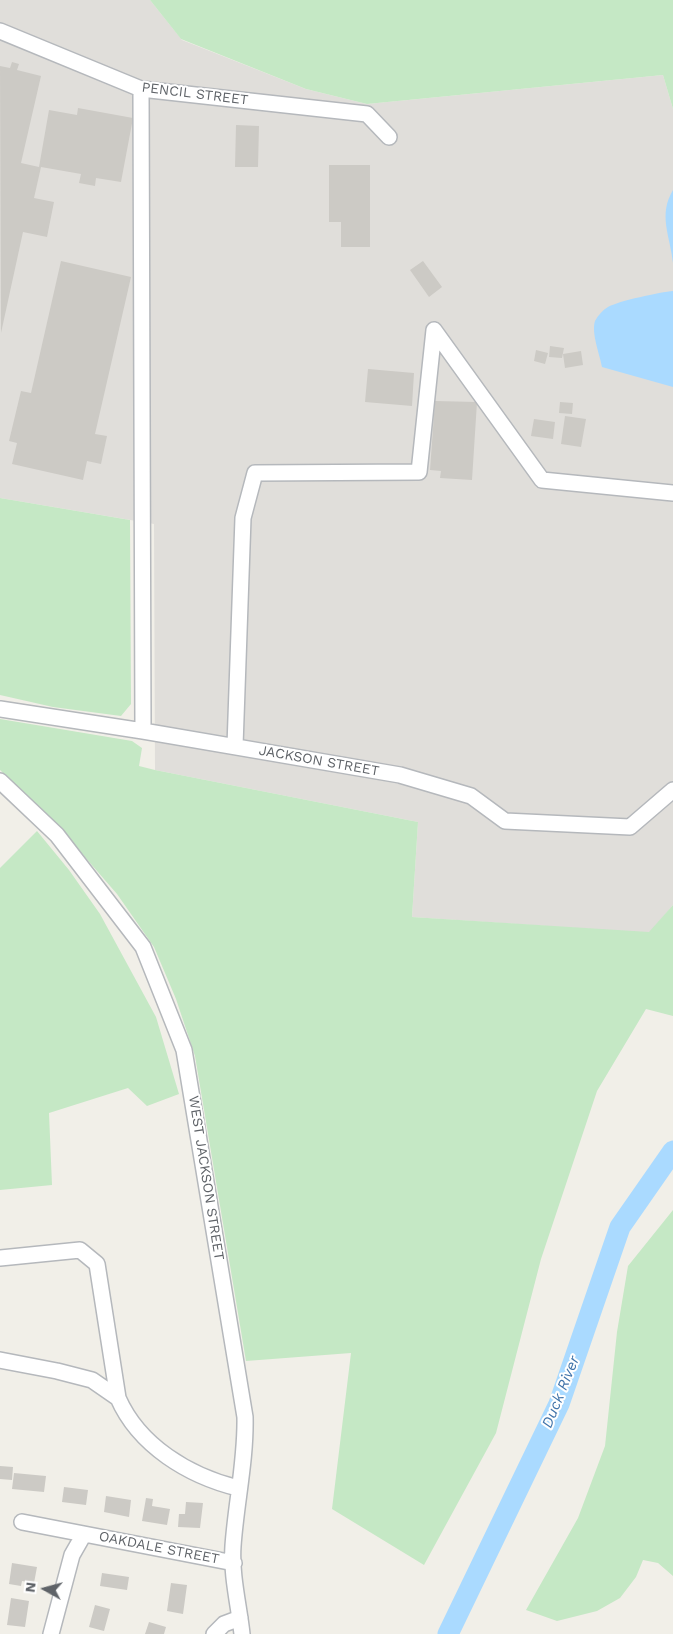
<!DOCTYPE html>
<html>
<head>
<meta charset="utf-8">
<style>
  body { margin:0 }
  #map { position:relative; width:673px; height:1634px; overflow:hidden; background:#f1efe8; font-family:"Work Sans",sans-serif }
  canvas { display:block }
  .north { position:absolute; left:20px; top:1564px; width:50px; height:50px; -webkit-text-stroke:4px #fff; paint-order:stroke; rotate:277deg; font-size:14px; font-weight:700; line-height:20px; text-align:center; color:#5f6368 }
  .north::after { content:''; display:block; margin:auto; width:18px; height:22px; background:#5f6368; clip-path:polygon(50% 0,100% 100%,50% 72%,0 100%) }
</style>
</head>
<body>
<div id="map">
<canvas width="673" height="1634"></canvas>
<div class="north">N</div>
</div>
<script>
const g = document.querySelector('canvas').getContext('2d');
g.lineJoin = 'round';
function fillPath(path, color) { g.fillStyle = color; g.fill(path, 'evenodd'); }
function trace(path, color, width, dash) { g.strokeStyle = color; g.lineWidth = width; g.lineCap = dash ? 'butt' : 'round'; g.setLineDash(dash || []); g.stroke(path); }
function label(font, color, halo, rows, align = 'center') {
  g.font = font + ' "Work Sans",sans-serif'; g.lineWidth = 4; g.setLineDash([]); g.textBaseline = 'middle'; g.strokeStyle = halo; g.fillStyle = color; for (const [text, x, y, turn = 0] of rows) {
    g.save(); g.translate(x, y); g.rotate((+turn || 0) * Math.PI / 180); g.textAlign = isNaN(turn) ? turn : align; if (halo) g.strokeText(text, 0, 0); g.fillText(text, 0, 0); g.restore();
  }
}
const industrial = new Path2D(`
  M0 0H150L182 40 306 89 367 104 663 75 673 109V905L650 933 412 917 418 822 155 770 154 524 0 498Z`);
const green = new Path2D(`
  M150 0H673V109L663 75 367 104 306 89 181 39Z
  M0 498 130 520 131 704 121 716 53 707 0 695Z
  M0 719 132 741 142 748 139 766 155 770 418 822 412 917 649 932 673 905V1016L646 1009 597 1091 541 1259 496 1433 424 1565 332 1509 351 1353 246 1361 195 1056 176 999 154 947 117 894 64 833 0 770Z
  M37 831 69 870 100 914 156 1017 179 1094 147 1106 128 1088 49 1113 52 1185 0 1190V868Z
  M673 1210V1576L658 1563 643 1560 636 1577 620 1598 597 1611 557 1621 526 1610 578 1518 605 1446 617 1332 628 1266Z`);
const water = new Path2D(`
  M673 190V263C670 235 658 215 673 190Z
  M673 291V387L602 367C600 355 591 333 595 321 598 315 603 310 608 307 618 301 661 292 673 291Z`);
const river = new Path2D(`
  M448 1634 559 1404 620 1227 673 1151`);
const building = new Path2D(`
  M12 62 19 64 17 70 41 76 21 163 39 167 49 110 77 115 78 108 133 118 121 182 96 178 95 186 79 183 81 174 41 167 34 198 54 202 47 237 23 232 1 333 0 66 10 68Z
  M236 125 259 126 258 167H235Z
  M329 165H370V247H341V222H329Z
  M61 261 131 277 95 434 107 436 101 464 87 461 83 480 12 464 17 443 9 441 21 391 31 393Z
  M423 261 442 287 429 297 410 270Z
  M550 346 564 348 562 358 549 357Z
  M536 350 548 353 545 364 534 361Z
  M581 351 583 365 565 368 563 354Z
  M368 369 414 373 412 406 365 402Z
  M435 401 477 402 472 480 440 478 441 471 430 470Z
  M560 402 573 403 572 414 559 413Z
  M565 416 586 419 581 447 561 444Z
  M534 419 555 422 553 439 531 436Z
  M0 1466 13 1467 12 1480 0 1479Z
  M14 1473 46 1476 44 1492 12 1489Z
  M64 1487 88 1490 86 1505 62 1502Z
  M106 1496 131 1500 129 1517 104 1512Z
  M146 1498 153 1499 152 1506 170 1509 167 1525 142 1521Z
  M186 1502 203 1503 200 1528 178 1527 179 1514H185Z
  M12 1563 37 1567 34 1583 22 1581 21 1586 9 1584Z
  M102 1573 129 1577 127 1590 100 1586Z
  M171 1583 187 1585 183 1614 167 1611Z
  M11 1598 29 1601 25 1627 7 1625Z
  M95 1605 110 1609 104 1631 89 1627Z
  M149 1622 166 1627 164 1634H145Z`);
const minor = new Path2D(`
  M0 31 141 89 367 114 389 137
  M141 89 143 731
  M434 330 542 480 673 493
  M0 709 143 731 400 775 471 796 505 821 630 827 673 790
  M235 746 243 518 255 473 419 472 434 330
  M0 781 57 835 143 947 184 1050 245 1417C246 1460 236 1503 233 1546 231 1575 239 1606 242 1634
  M0 1258 80 1250 97 1264 118 1398C139 1446 189 1476 238 1488
  M0 1360 57 1371 92 1380 118 1398
  M22 1522 84 1534
  M51 1634 72 1555 84 1534 234 1563
  M214 1634 224 1624 240 1618`);
const streetNames = [
  ["PENCIL STREET",195,94,7],
  ["JACKSON STREET",319,761,10],
  ["WEST JACKSON STREET",206,1178,81],
  ["OAKDALE STREET",159,1548,11]
];
const waterNames = [
  ["Duck River",561,1392,-68]
];
fillPath(industrial, '#e0deda');
fillPath(green, '#c5e8c5');
fillPath(water, '#aadaff');
trace(river, '#aadaff', 21);
fillPath(building, '#cccac5');
trace(minor, '#b5b8bc', 18);
trace(minor, '#fff', 15);
label('14px', '#5f6368', '#fff', streetNames);
label('italic 15px', '#4174aa', '#fff', waterNames);
</script>
</body>
</html>
